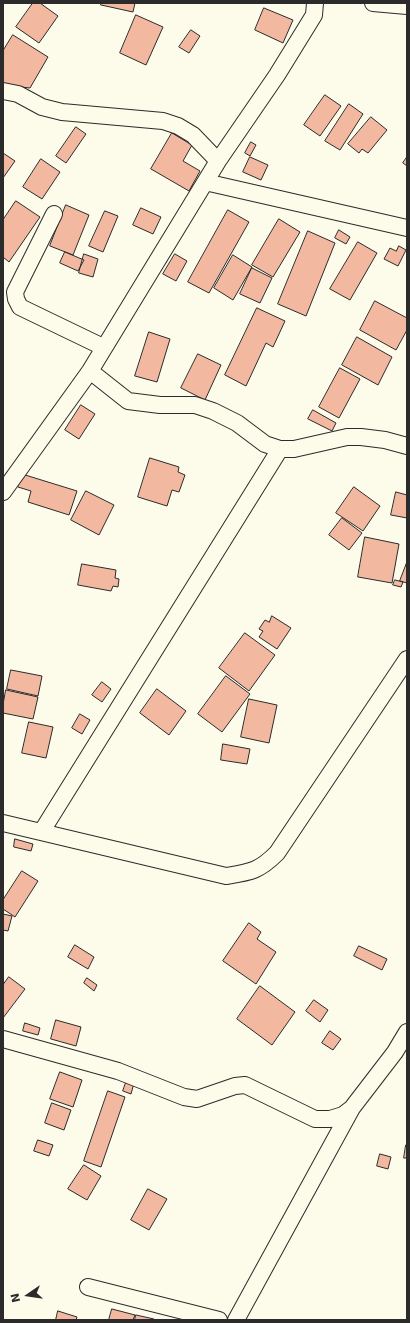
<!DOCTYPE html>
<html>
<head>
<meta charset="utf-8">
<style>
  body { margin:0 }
  #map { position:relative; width:410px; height:1323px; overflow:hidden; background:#fdfbea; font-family:"DejaVu Sans",sans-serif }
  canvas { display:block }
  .frame { position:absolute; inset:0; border:4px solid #2b2b2b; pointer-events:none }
  .north { position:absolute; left:8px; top:1275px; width:40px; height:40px; -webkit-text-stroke:3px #fdfbea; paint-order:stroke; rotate:257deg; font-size:11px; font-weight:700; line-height:16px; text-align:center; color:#2b2b2b }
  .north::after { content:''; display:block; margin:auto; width:14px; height:18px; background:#2b2b2b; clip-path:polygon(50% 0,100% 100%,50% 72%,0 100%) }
</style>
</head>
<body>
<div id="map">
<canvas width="410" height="1323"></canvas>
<div class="frame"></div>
<div class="north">N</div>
</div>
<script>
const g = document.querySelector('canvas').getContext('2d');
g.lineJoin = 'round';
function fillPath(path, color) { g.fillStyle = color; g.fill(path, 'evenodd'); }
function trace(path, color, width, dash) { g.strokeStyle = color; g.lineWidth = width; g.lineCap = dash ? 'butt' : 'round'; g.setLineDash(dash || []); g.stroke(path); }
const building = new Path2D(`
  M33 3H40L58 16 39 43 16 27Z
  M101 3H135L133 12 101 5Z
  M264 8 293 20 283 43 255 30Z
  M136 15 163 27 146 65 120 53Z
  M191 30 200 36 189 53 179 47Z
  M13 35 48 57 30 88 3 85V51Z
  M325 95 341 106 320 136 304 125Z
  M349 104 363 114 340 150 325 141Z
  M371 117 387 130 368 153 362 149 359 153 348 144Z
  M76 127 86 134 66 163 56 156Z
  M172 133 192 145 183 161 200 171 189 191 151 169Z
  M251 142 256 145 250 156 245 153Z
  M3 153 15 161 3 178Z
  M250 157 268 165 261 180 243 172Z
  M407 157V166L403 163Z
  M41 159 60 172 42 199 23 187Z
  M16 201 40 217 9 262 3 257V220Z
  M66 205 89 215 73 255 50 246Z
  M141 208 161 217 153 234 133 225Z
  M228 210 249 222 209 293 188 282Z
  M105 211 118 216 103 252 89 246Z
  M279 219 300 232 273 277 252 265Z
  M339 230 350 237 346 244 335 238Z
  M308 231 335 243 306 316 278 304Z
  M358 242 377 253 350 300 330 289Z
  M399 246 406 250 398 266 384 259 390 248 396 251Z
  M65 252 84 260 78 271 60 263Z
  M84 254 98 259 93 277 79 273Z
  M175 254 187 261 176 281 163 274Z
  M233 255 252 267 233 300 214 288Z
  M252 268 272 278 260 303 240 294Z
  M375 301 407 318V330L396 350 360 330Z
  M257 308 285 321 273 347 266 343 246 386 225 375Z
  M149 332 170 339 157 382 135 376Z
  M357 337 392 357 378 385 342 365Z
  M198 354 221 365 205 400 181 388Z
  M340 368 360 379 339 418 319 407Z
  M81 405 95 414 79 439 65 430Z
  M313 410 336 423 332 431 308 419Z
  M150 458 179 467 178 472 185 475 179 492 172 490 167 506 138 497Z
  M22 474 77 491 69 515 28 502 31 491 18 487Z
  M354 487 380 506 363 531 336 513Z
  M86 491 114 505 99 535 71 520Z
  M396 492 407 495V518L391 515Z
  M342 518 362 533 349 550 329 535Z
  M365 537 399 544 392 583 358 577Z
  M407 562V583L400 581Z
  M82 564 116 570 115 578 119 579 118 587 113 586 111 591 78 585Z
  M395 580 403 582 401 587 393 585Z
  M272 616 291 628 277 649 259 637 263 631 259 629 265 620 269 622Z
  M245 633 275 655 249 691 219 668Z
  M11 670 42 676 38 696 7 689Z
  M226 676 250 694 222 732 198 714Z
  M102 682 111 689 102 702 92 695Z
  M157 689 186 711 169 735 140 713Z
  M6 690 38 697 33 719 3 713V705Z
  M249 699 277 705 269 743 241 737Z
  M80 714 90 720 82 734 72 728Z
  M29 722 53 727 46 758 22 753Z
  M223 744 250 749 247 764 221 760Z
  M15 839 33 844 31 851 14 847Z
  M22 871 38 881 15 917 3 909V900Z
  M3 914 12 916 8 931 3 930Z
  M249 923 261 932 257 939 276 952 256 984 223 961Z
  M75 945 94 957 88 969 68 957Z
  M359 946 387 959 382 970 354 956Z
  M9 977 25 989 3 1018V985Z
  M87 978 97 985 94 991 84 983Z
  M260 986 295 1012 272 1045 237 1019Z
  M314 1000 328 1010 320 1022 306 1011Z
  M56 1020 81 1027 76 1046 51 1039Z
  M25 1023 40 1028 38 1035 23 1031Z
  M330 1031 341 1039 333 1050 322 1043Z
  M60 1072 82 1080 73 1107 50 1099Z
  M127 1080 134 1083 131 1094 123 1091Z
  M108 1091 125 1097 101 1167 84 1161Z
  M52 1103 71 1110 64 1130 45 1123Z
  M38 1140 53 1145 49 1156 34 1151Z
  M406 1145H407V1158H404Z
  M380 1154 391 1157 388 1169 377 1166Z
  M84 1165 101 1176 87 1200 68 1189Z
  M148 1189 167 1199 149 1230 131 1220Z
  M112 1309 135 1315 133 1320H109Z
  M58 1311 77 1317 76 1320H56Z
  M136 1315 154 1319 153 1320H135Z`);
const street = new Path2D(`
  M373 3 407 6
  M3 91 18 94 42 107 62 112 163 121 178 126 193 135 218 161
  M205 182 407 228
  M54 214 15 292 16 299 20 307 103 347
  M90 371 128 401 160 405H195L213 411 237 423 265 444 280 449H294L347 437H361L385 440 407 446
  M3 492 90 371 218 161 277 75 314 15 315 3
  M3 823 226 876C251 872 259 871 277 853L407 659
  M42 831 280 449
  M3 1039 118 1071 184 1097 197 1099 235 1086 245 1085 315 1119H330L343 1115 352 1108 395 1052 407 1032
  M88 1287 219 1320
  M236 1320 352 1108`);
fillPath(building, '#f2b8a0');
trace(building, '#2b2b2b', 1);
trace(street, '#2b2b2b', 18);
trace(street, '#fdfbea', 16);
</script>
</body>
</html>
